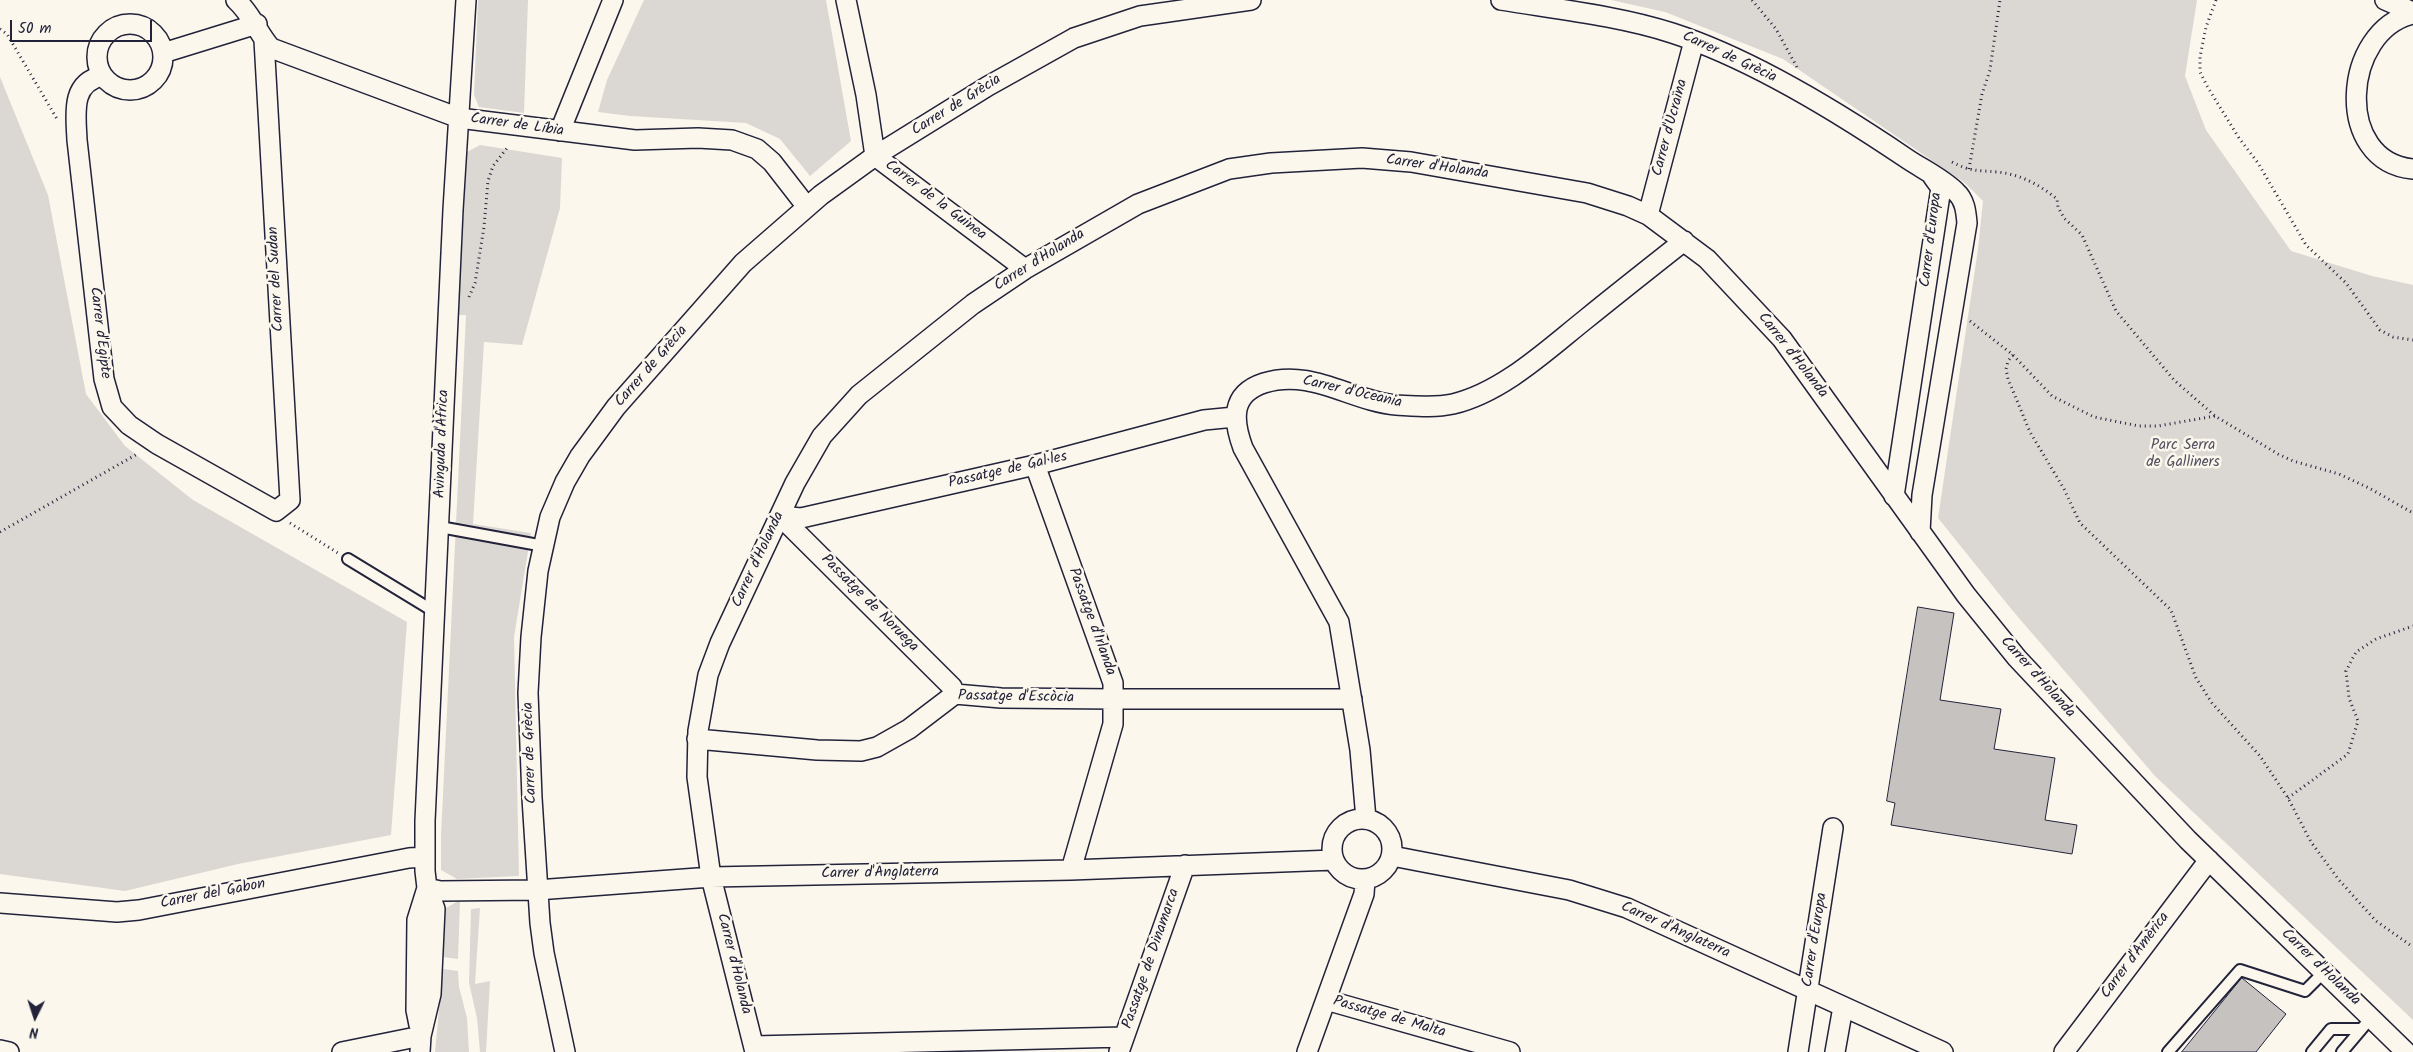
<!DOCTYPE html>
<html>
<head>
<meta charset="utf-8">
<style>
  body { margin:0 }
  #map { position:relative; width:2413px; height:1052px; overflow:hidden; background:#fbf7ec; font-family:Kalam,sans-serif }
  canvas { display:block }
  .north { position:absolute; left:10px; top:992px; width:50px; height:50px; -webkit-text-stroke:4px #fbf7ec; paint-order:stroke; rotate:184deg; font-size:14px; font-weight:700; line-height:20px; text-align:center; color:#22223b }
  .north::after { content:''; display:block; margin:auto; width:18px; height:22px; background:#22223b; clip-path:polygon(50% 0,100% 100%,50% 72%,0 100%) }
  .scale { position:absolute; left:10px; top:20px; width:142px; height:22px; box-sizing:border-box; border:2px solid #22223b; border-top:0; padding-left:6px; font-size:15px; line-height:18px; white-space:nowrap; color:#22223b; -webkit-text-stroke:4px #fbf7ec; paint-order:stroke }
</style>
</head>
<body>
<div id="map">
<canvas width="2413" height="1052"></canvas>
<div class="north">N</div>
<div class="scale">50 m</div>
</div>
<script>
const g = document.querySelector('canvas').getContext('2d');
g.lineJoin = 'round';
function fillPath(path, color) { g.fillStyle = color; g.fill(path, 'evenodd'); }
function trace(path, color, width, dash) { g.strokeStyle = color; g.lineWidth = width; g.lineCap = dash ? 'butt' : 'round'; g.setLineDash(dash || []); g.stroke(path); }
function label(font, color, halo, rows, align = 'center') {
  g.font = font + ' Kalam,sans-serif'; g.lineWidth = 5; g.setLineDash([]); g.textBaseline = 'middle'; g.strokeStyle = halo; g.fillStyle = color; for (const [text, x, y, turn = 0] of rows) {
    g.save(); g.translate(x, y); g.rotate((+turn || 0) * Math.PI / 180); g.textAlign = isNaN(turn) ? turn : align; if (halo) g.strokeText(text, 0, 0); g.fillText(text, 0, 0); g.restore();
  }
}
const green = new Path2D(`
  M478 0H528L524 113 479 107 474 95Z
  M644 0H826L851 141 810 176 780 139 746 123 630 116 598 112 607 80Z
  M1611 0H2197L2185 76 2206 130 2291 251 2372 276 2413 285V1020L2155 776 2012 610 1938 518 1978 249 1983 201 1965 183 1783 59 1665 12Z
  M0 77 48 195 86 394 125 446 193 500 407 622 391 835 238 864 125 891 0 874Z
  M480 145 562 158 560 208 522 345 484 342 473 524 531 533 514 637 519 876 457 879 441 870V836L466 315H458L467 152Z
  M460 900 458 959 443 957 446 908Z
  M480 908 475 984 490 981 486 1052H480L477 1018 469 983 471 909Z
  M443 969 458 971 459 987 467 1018 469 1052H435Z`);
const building = new Path2D(`
  M1918 607 1954 613 1940 700 2001 709 1994 749 2055 758 2045 820 2077 825 2072 854 1891 825 1895 803 1887 801Z
  M2242 978 2286 1014 2256 1052H2182Z`);
const path = new Path2D(`
  M1752 0 1776 29 1798 69
  M2216 0 2206 27 2200 57V72L2207 86 2239 138 2258 163 2306 245 2346 283 2380 330 2393 337 2413 340
  M0 29 7 34 57 119
  M1952 162C1971 172 1977 170 1997 172 2020 174 2040 185 2057 199L2058 207 2064 218 2082 235 2116 311 2174 380 2215 416 2278 454 2293 461 2339 474 2369 488 2413 513
  M1969 169 1982 94 1990 70 2000 0
  M469 297 475 283 484 227 488 181 493 166 507 148
  M1970 321 2013 355 2052 396 2094 417 2139 426H2158L2215 416
  M2013 355 2008 361 2006 369 2008 379 2030 432 2064 489 2080 523 2171 610 2196 678 2212 703 2260 756 2288 798 2311 842 2339 880 2376 921 2413 947
  M290 523 338 553
  M0 532 139 453
  M2288 798 2348 754 2358 721 2349 698 2346 671 2356 652 2376 639 2413 626`);
const service = new Path2D(`
  M440 527 544 546
  M348 559 435 612
  M2168 1052 2240 970 2305 991 2324 972
  M2312 1052 2331 1029H2361
  M2342 1052 2364 1026`);
const minor = new Path2D(`
  M236 0C252 14 258 34 271 48L459 118 635 140 698 138 732 140 757 149 772 162 807 207
  M846 0 866 95 875 156 1025 269
  M1501 0C1556 9 1620 16 1672 33 1750 58 1838 112 1906 158 1922 169 1942 178 1956 192 1965 200 1966 212 1967 223L1922 495 1920 532
  M2385 0 2413 12
  M2413 14C2342 30 2333 162 2413 169
  M97 57a33 33 0 1 1 66 0a33 33 0 1 1-66 0Z
  M163 53 257 24
  M102 76C70 83 76 115 77 140L104 379 112 407 129 425 157 444 276 511 290 500 264 40
  M560 131 613 0
  M1648 215 1694 41
  M1035 465 1113 683V724L1071 870
  M1894 496 1941 188 1933 177
  M780 516 801 518 1035 465 1204 420 1235 417
  M780 516 952 687 955 694
  M697 739 817 750 861 751 877 747 909 729 955 694 1001 698 1114 699H1352
  M1332 849a30 30 0 1 1 60 0a30 30 0 1 1-60 0Z
  M1366 819 1360 750 1339 622 1243 448C1233 421 1230 394 1264 383 1311 368 1351 401 1396 405 1415 406 1435 408 1453 404 1503 392 1547 350 1586 319 1618 293 1651 267 1684 241
  M1392 856 1569 890 1627 908 1943 1052
  M427 888 440 891 537 890 711 877 1071 870 1334 860
  M0 903 117 912 139 910 409 858 424 857
  M1326 1000 1510 1052
  M419 1025 416 1010 417 920 427 888
  M754 1046 1124 1037
  M0 1050 9 1052
  M342 1052 421 1036
  M420 1052 421 1036 431 994 435 909 427 888 425 871V821L453 210 466 0
  M565 1052 544 953 540 923 532 798 528 693 531 637 538 571 550 517 565 482 580 456 616 407 743 263 821 195 875 156 988 86 1074 38 1140 16 1251 0
  M755 1052 711 877 697 777 698 731 708 675 720 643 795 483 822 436 859 395 973 304 1025 269 1138 204 1229 169 1271 163 1362 158 1411 162 1587 193 1628 206 1648 215 1707 259 1782 339 1966 595 2017 658 2188 840 2406 1052
  M1119 1052 1185 865
  M1307 1052 1364 894 1365 880
  M1798 1052 1833 828
  M1835 1052 1843 1007
  M2064 1052 2209 860`);
const streetNames = [
  ["Carrer de Grècia",1729,58,25],
  ["Carrer de Grècia",957,106,-32],
  ["Carrer de Líbia",517,126,8],
  ["Carrer d'Ucraïna",1671,128,-75],
  ["Carrer d'Holanda",1437,168,8],
  ["Carrer de la Guinea",935,201,37],
  ["Carrer d'Europa",1932,240,-83],
  ["Carrer d'Holanda",1040,261,-32],
  ["Carrer del Sudan",277,279,-93],
  ["Carrer d'Egipte",99,333,83],
  ["Carrer d'Holanda",1792,356,52],
  ["Carrer de Grècia",652,367,-49],
  ["Carrer d'Oceania",1352,393,13],
  ["Avinguda d'Àfrica",443,444,-88],
  ["Passatge de Gal·les",1008,471,-13],
  ["Carrer d'Holanda",759,560,-65],
  ["Passatge de Noruega",869,604,45],
  ["Passatge d'Irlanda",1091,622,70],
  ["Carrer d'Holanda",2037,678,48],
  ["Passatge d'Escòcia",1016,698,1],
  ["Carrer de Grècia",531,753,-92],
  ["Carrer d'Anglaterra",880,874,-1],
  ["Carrer del Gabon",213,895,-11],
  ["Carrer d'Anglaterra",1675,931,24],
  ["Carrer d'Europa",1816,940,-81],
  ["Carrer d'Amèrica",2136,956,-53],
  ["Passatge de Dinamarca",1152,959,-71],
  ["Carrer d'Holanda",733,964,76],
  ["Carrer d'Holanda",2320,968,44],
  ["Passatge de Malta",1389,1018,16]
];
const parkNames = [
  ["Parc Serra",2183,446],
  ["de Galliners",2183,463]
];
fillPath(green, '#dbd8d3');
fillPath(building, '#c6c2c0');
trace(building, '#22223b', 1);
trace(service, '#22223b', 14);
trace(minor, '#22223b', 22);
trace(path, '#22223b', 3, [1, 4]);
trace(service, '#fbf7ec', 10);
trace(minor, '#fbf7ec', 19);
label('15px', '#22223b', '#fbf7ec', streetNames);
label('15px', '#505061', '#fbf7ec', parkNames);
</script>
</body>
</html>
